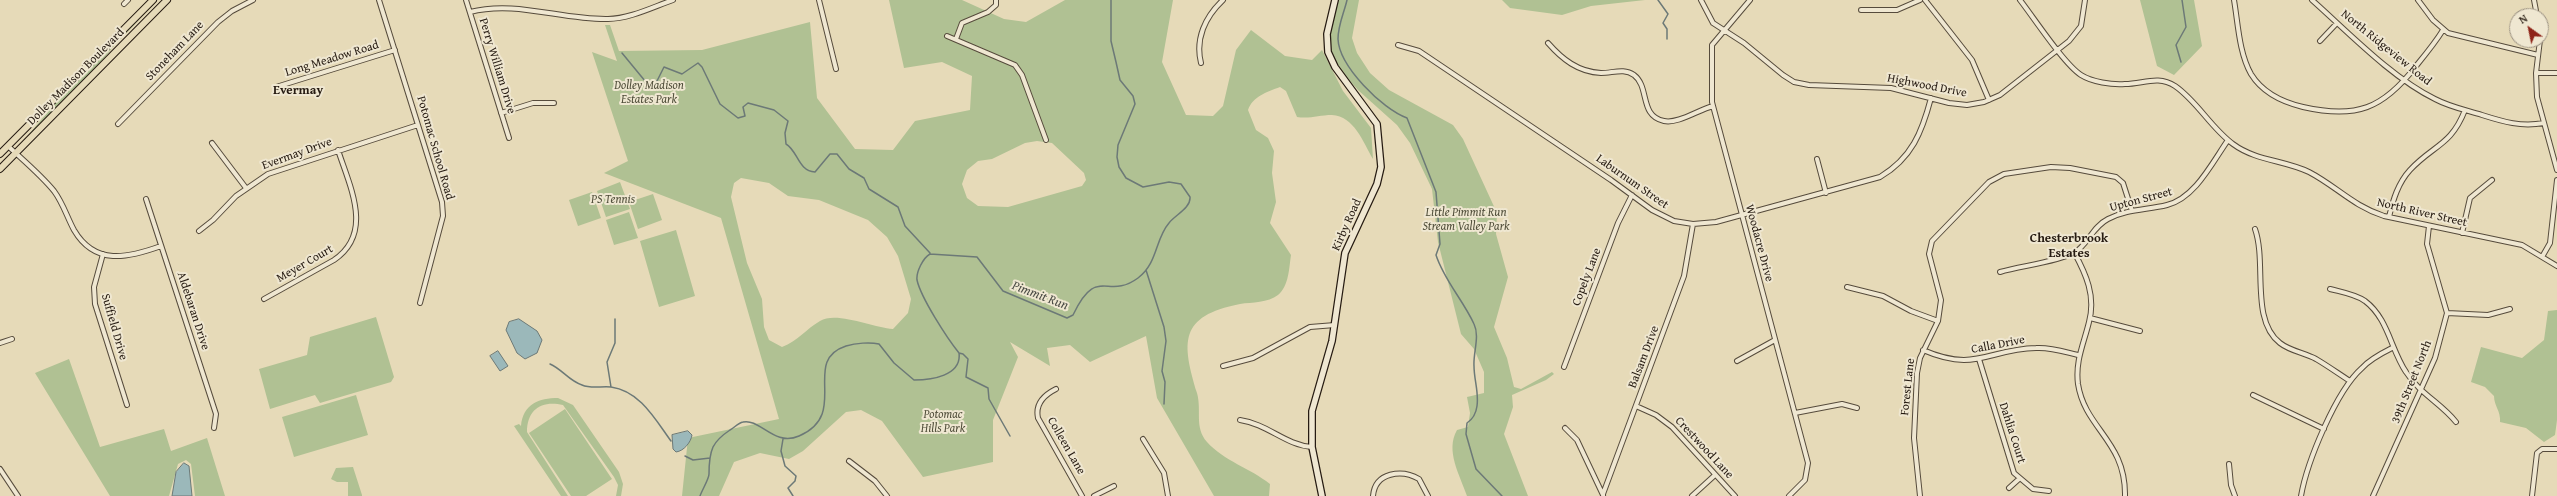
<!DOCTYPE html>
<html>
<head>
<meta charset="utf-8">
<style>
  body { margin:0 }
  #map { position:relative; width:2557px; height:496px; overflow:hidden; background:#e6dab8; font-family:"Gentium Book Plus",serif }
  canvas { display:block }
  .north { position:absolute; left:2509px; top:8px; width:40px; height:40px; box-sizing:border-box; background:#efe7d1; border:1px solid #9f9585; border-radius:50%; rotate:327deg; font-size:11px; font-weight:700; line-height:16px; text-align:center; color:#261b12 }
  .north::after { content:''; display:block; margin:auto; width:14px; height:18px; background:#8f2418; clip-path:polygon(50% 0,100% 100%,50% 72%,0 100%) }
</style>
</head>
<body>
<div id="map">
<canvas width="2557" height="496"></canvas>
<div class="north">N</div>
</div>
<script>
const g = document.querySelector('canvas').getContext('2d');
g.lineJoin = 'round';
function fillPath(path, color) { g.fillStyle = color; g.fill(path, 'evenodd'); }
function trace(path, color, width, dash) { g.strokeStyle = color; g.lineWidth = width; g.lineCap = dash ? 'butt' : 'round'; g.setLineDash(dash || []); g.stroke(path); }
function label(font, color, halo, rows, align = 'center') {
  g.font = font + ' "Gentium Book Plus",serif'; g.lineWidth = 4; g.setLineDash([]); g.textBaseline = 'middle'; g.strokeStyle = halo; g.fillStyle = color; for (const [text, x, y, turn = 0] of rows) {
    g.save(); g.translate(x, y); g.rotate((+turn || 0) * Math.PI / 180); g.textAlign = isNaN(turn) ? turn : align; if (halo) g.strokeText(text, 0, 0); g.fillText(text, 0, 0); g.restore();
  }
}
const green = new Path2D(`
  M889 0H962L1004 19 1026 22 1065 0H1173L1162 62 1186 115 1213 116 1223 106 1236 50 1251 30 1285 56 1312 60 1322 50 1343 91 1371 128 1373 159C1363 142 1354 116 1332 115 1319 115 1310 119 1297 117L1286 91 1280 87C1267 92 1253 96 1248 110L1256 130 1268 138 1274 151 1272 173 1276 202 1270 223 1291 255C1289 268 1289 286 1278 295 1268 303 1252 302 1240 304 1178 316 1182 343 1197 393 1202 411 1194 427 1207 442 1224 461 1250 468 1270 484L1269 496H1214L1157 398 1146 336 1090 362 1070 345 1047 348 1050 366 1010 342 1018 357 993 420V462L923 477 882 421 861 410 846 412 803 451 789 459 760 453 734 462 719 496H682L688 438 779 419 721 218 604 173 628 161 592 52 617 61 605 25H610L619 51 702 50 810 22 817 98 855 149 893 150 915 121 970 110 972 76 942 62 904 68ZM1037 141 1052 143 1084 173 1086 180 1082 186 1008 207 978 206 967 198 962 184 967 170 978 161 992 159 1025 143ZM741 178 769 183 788 196 819 200 868 220 887 237 898 256 911 299 908 313 893 329C873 328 837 311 820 321 806 329 798 341 782 347L769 340 764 327 762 299 747 263 731 197 734 183Z
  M1338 0H1359L1352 38 1357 53 1370 73 1389 90 1453 125 1463 139 1497 213 1496 234 1508 277 1494 327 1507 358 1514 387 1521 389 1552 372 1554 374 1546 380 1512 395 1513 407 1504 434 1528 496H1467C1460 475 1445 451 1457 430L1468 427 1470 413 1467 397 1484 393V372L1474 349 1461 334 1438 242 1432 189 1410 143 1397 125 1359 91 1338 68 1331 54 1330 30Z
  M1502 0H1645L1591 6 1562 15 1510 8Z
  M2140 0H2194L2202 46 2174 75 2157 66Z
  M156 2 113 47 96 68 18 147 58 100Z
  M620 182 630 209 606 217 597 191Z
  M592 192 601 218 578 226 569 200Z
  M653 194 662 220 638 229 629 202Z
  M629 212 638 238 614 245 606 220Z
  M676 230 695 296 659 307 640 241Z
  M2557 310V420L2555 435 2544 442 2526 428 2500 422C2501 411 2494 406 2494 396L2485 387 2471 382 2481 347 2522 358 2544 340 2548 311Z
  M376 317 394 377 391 382 320 403 315 395 270 409 259 369 307 355 310 337Z
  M69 359 100 447 164 429 171 451 207 438 225 496H195L191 464 186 460 178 464 169 496H110L35 373Z
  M356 395 368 435 294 457 282 417Z
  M558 398 573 405 619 472 623 484 621 496H616L618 485 614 477 563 405C542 400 527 409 527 432L568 496H561L514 426 519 424 521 426C523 404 539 398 558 398Z
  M565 409 612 479 586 496H571L529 433Z
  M353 467 362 495V496H348V482H337L331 479 336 468Z`);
const water = new Path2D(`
  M519 319 537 331 542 340 537 353 525 359 517 353 506 330 509 322Z
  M498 351 508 366 500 371 490 356Z
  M688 431 692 435C691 442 684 451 676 452L673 449 672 435Z
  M184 463 189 466 192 496H172L176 472Z`);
const stream = new Path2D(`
  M1347 0C1344 13 1338 25 1338 39 1339 66 1382 109 1407 118L1436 192 1440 244 1436 255C1444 280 1463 300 1474 324 1480 336 1473 353 1474 366 1474 380 1479 392 1477 406 1476 414 1473 419 1467 423L1466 434 1476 469 1502 496
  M1658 0 1668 14 1663 23 1667 29V39
  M622 53 650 87 656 83 664 67 682 74 698 63 702 67 720 104 738 118 745 116 743 107 748 103 774 110 788 121 785 133 786 144C798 151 798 171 815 172L830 154H837L849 169 864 178 869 189 898 207 905 226 930 253
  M2181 62 2176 45 2186 27 2182 0
  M1146 270 1164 327 1166 341 1162 371 1165 382 1164 404
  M615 319V343L607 362 611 387C640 391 655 419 671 441
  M959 353 963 354 968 359 966 377 988 388 989 399 1010 436
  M550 364C562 369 569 381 582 385 591 389 601 386 611 387
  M783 439 781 451 785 466 796 476 795 481 788 488 793 496
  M685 456 693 460 710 458
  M700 496C702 490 709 479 709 474 709 465 709 456 713 447 716 441 724 434 730 430 734 428 738 423 743 422 760 418 774 447 799 436 851 414 800 361 846 346 856 343 870 342 879 344L894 363 914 380C931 380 962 376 959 353 947 338 921 298 917 280 916 272 923 258 930 254L977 257 1003 291 1067 318 1073 315C1097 264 1107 301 1138 278 1158 263 1155 239 1169 223 1175 215 1191 208 1190 197L1181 184 1169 182 1143 187 1126 178 1119 167 1117 157 1118 145 1135 104 1133 96 1120 80 1116 62 1111 41V0`);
const street = new Path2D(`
  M379 0 442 202 443 216 420 303
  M466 0 509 138
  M819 0 836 69
  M1701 0 1713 23 1744 43 1783 75 1794 82 1809 85 1891 88 1949 103 1967 105 1984 102 2000 95 2069 41 2081 26 2085 0
  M1750 0 1712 45V102L1808 463 1805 480 1789 496
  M1925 0 1972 60 1989 100
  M2020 0C2034 18 2064 64 2081 75 2092 82 2112 85 2125 84 2143 84 2158 75 2175 86 2197 101 2211 128 2233 144 2256 161 2284 160 2309 172 2336 186 2353 206 2384 216L2522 245 2557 266
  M2234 0C2238 23 2239 53 2251 74 2262 92 2282 102 2303 107 2356 119 2383 109 2416 66 2425 55 2435 43 2443 30
  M2312 0C2348 32 2392 78 2435 99 2450 107 2466 110 2482 115 2504 122 2521 127 2544 123
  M2418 0 2433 20 2448 33 2538 55
  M2534 0 2537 16
  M124 4 128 0
  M1861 10H1897L1920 0
  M470 12C516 0 561 20 608 19 629 19 653 7 673 0
  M947 36 1015 65 1022 75 1046 140
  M956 39 962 23 988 12 996 5V0
  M2540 40 2536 73 2537 97 2557 170
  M2320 41 2337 23
  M1548 43C1562 59 1578 72 1601 73 1613 73 1624 68 1634 75 1650 87 1639 116 1664 121 1678 124 1698 110 1713 106
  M1398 45 1419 51 1611 180 1652 210 1674 221 1693 224 1716 222 1880 177C1912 158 1922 132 1931 98
  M1201 63C1195 39 1205 17 1223 0
  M2536 73H2557
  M276 87 395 50
  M501 113 533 103H554
  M118 124 218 22 232 11 253 0
  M212 143 246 188
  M8 146C24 161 41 175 54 191 63 203 67 217 74 230 95 266 128 258 161 246
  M1817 159 1826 193
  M146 199 216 414 214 428
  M2389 217C2393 200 2398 183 2410 170 2433 145 2451 146 2465 110
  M2255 229C2267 263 2250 320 2280 343 2290 351 2305 353 2316 359 2328 366 2339 374 2350 381
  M199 231 213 220 236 196 268 174 418 125
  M2462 233 2470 198 2492 180
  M2074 252C2086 274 2096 296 2089 322 2084 343 2075 361 2078 384 2085 429 2126 441 2125 496
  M103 254 94 287 95 304 127 405
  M2542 257 2550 243 2557 180
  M2000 272C2021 266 2056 262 2074 253 2088 245 2092 227 2108 219 2127 209 2147 210 2167 205 2195 198 2212 163 2228 140
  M1847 287 1883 296 1911 311 1938 321
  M2330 289C2341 292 2355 294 2365 301 2388 318 2391 350 2406 372 2420 394 2441 403 2456 422
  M264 299 334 260C374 233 350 187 338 150
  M2447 313 2488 315 2510 309
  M2090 318 2140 331
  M0 343 12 339
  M1923 350C1976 373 1988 349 2036 348 2051 347 2065 352 2078 355
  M1979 359 2014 473 2033 489 2049 491
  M1737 361 1775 340
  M1223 366 1253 358 1310 327 1335 325
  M1564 367 1618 223 1632 195
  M1056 389C1044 395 1035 404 1038 418L1082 496
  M2253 395 2324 429
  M1636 406 1656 415 1672 427 1735 496
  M1795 413 1842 404 1857 408
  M1240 420C1268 424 1285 445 1312 447
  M1565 428 1577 440 1603 495
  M1143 439 1164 473 1168 496
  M849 461 875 481 887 496
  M2229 464 2231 485 2235 496
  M0 469 18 496
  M2009 488 2019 479
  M1603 494 1684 276 1693 224
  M1094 496 1114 486
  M1373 496C1375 472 1402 469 1419 479L1428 496
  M1692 496 1715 475
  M1920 496 1914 438 1917 373 1920 358 1938 321 1941 300 1929 254 1932 241 1989 182 2004 174 2051 167 2070 168 2116 177 2123 183 2132 211
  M2301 496C2307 462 2336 391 2362 368 2370 359 2382 353 2392 348
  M2373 496 2435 358 2447 313 2427 244 2429 226
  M2532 496 2537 453 2542 449H2557`);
const secondary = new Path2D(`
  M1322 496 1312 447V411L1332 341 1345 253 1377 184 1381 167 1377 124 1335 67 1328 52 1327 34 1335 0`);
const primary = new Path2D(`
  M0 154 153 0
  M0 169 167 0`);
const streetNames = [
  ["North Ridgeview Road",2386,48,39],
  ["Stoneham Lane",175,51,-46],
  ["Long Meadow Road",332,59,-17],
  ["Perry William Drive",497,66,73],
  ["Dolley Madison Boulevard",76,77,-45],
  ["Highwood Drive",1927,86,11],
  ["Potomac School Road",435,148,74],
  ["Evermay Drive",297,154,-20],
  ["Laburnum Street",1632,182,35],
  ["Upton Street",2141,200,-15],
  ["North River Street",2422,213,13],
  ["Kirby Road",1347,225,-66],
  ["Woodacre Drive",1759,243,75],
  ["Meyer Court",305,264,-30],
  ["Copely Lane",1587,277,-69],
  ["Aldebaran Drive",193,311,72],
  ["Suffield Drive",114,327,74],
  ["Calla Drive",1998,345,-11],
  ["Balsam Drive",1644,357,-69],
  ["39th Street North",2412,382,-68],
  ["Forest Lane",1908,387,-84],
  ["Dahlia Court",2012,433,72],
  ["Colleen Lane",1066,446,60],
  ["Crestwood Lane",1704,448,47]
];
const parkNames = [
  ["Dolley Madison",649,86],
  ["Estates Park",649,100],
  ["PS Tennis",613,200],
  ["Little Pimmit Run",1466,213],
  ["Stream Valley Park",1466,227],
  ["Potomac",943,415],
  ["Hills Park",943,429]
];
const neighbourhoodNames = [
  ["Evermay",298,91],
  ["Chesterbrook",2069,239],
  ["Estates",2069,254]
];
const waterNames = [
  ["Pimmit Run",1040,296,21]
];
fillPath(green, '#b0c193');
fillPath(water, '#9bb8ba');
trace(water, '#6c7977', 1);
trace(stream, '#6c7977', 1.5);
trace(street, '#564b3c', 6);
trace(secondary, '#261b12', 8);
trace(primary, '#261b12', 8);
trace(street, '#efe7d1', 4);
trace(secondary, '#efe7d1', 5.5);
trace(primary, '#e6dab8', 6);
label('12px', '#261b12', '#efe7d1', streetNames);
label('italic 12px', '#4f4d39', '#efe7d1', parkNames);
label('bold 13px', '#261b12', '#efe7d1', neighbourhoodNames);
label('italic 13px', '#494a44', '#efe7d1', waterNames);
</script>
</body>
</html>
